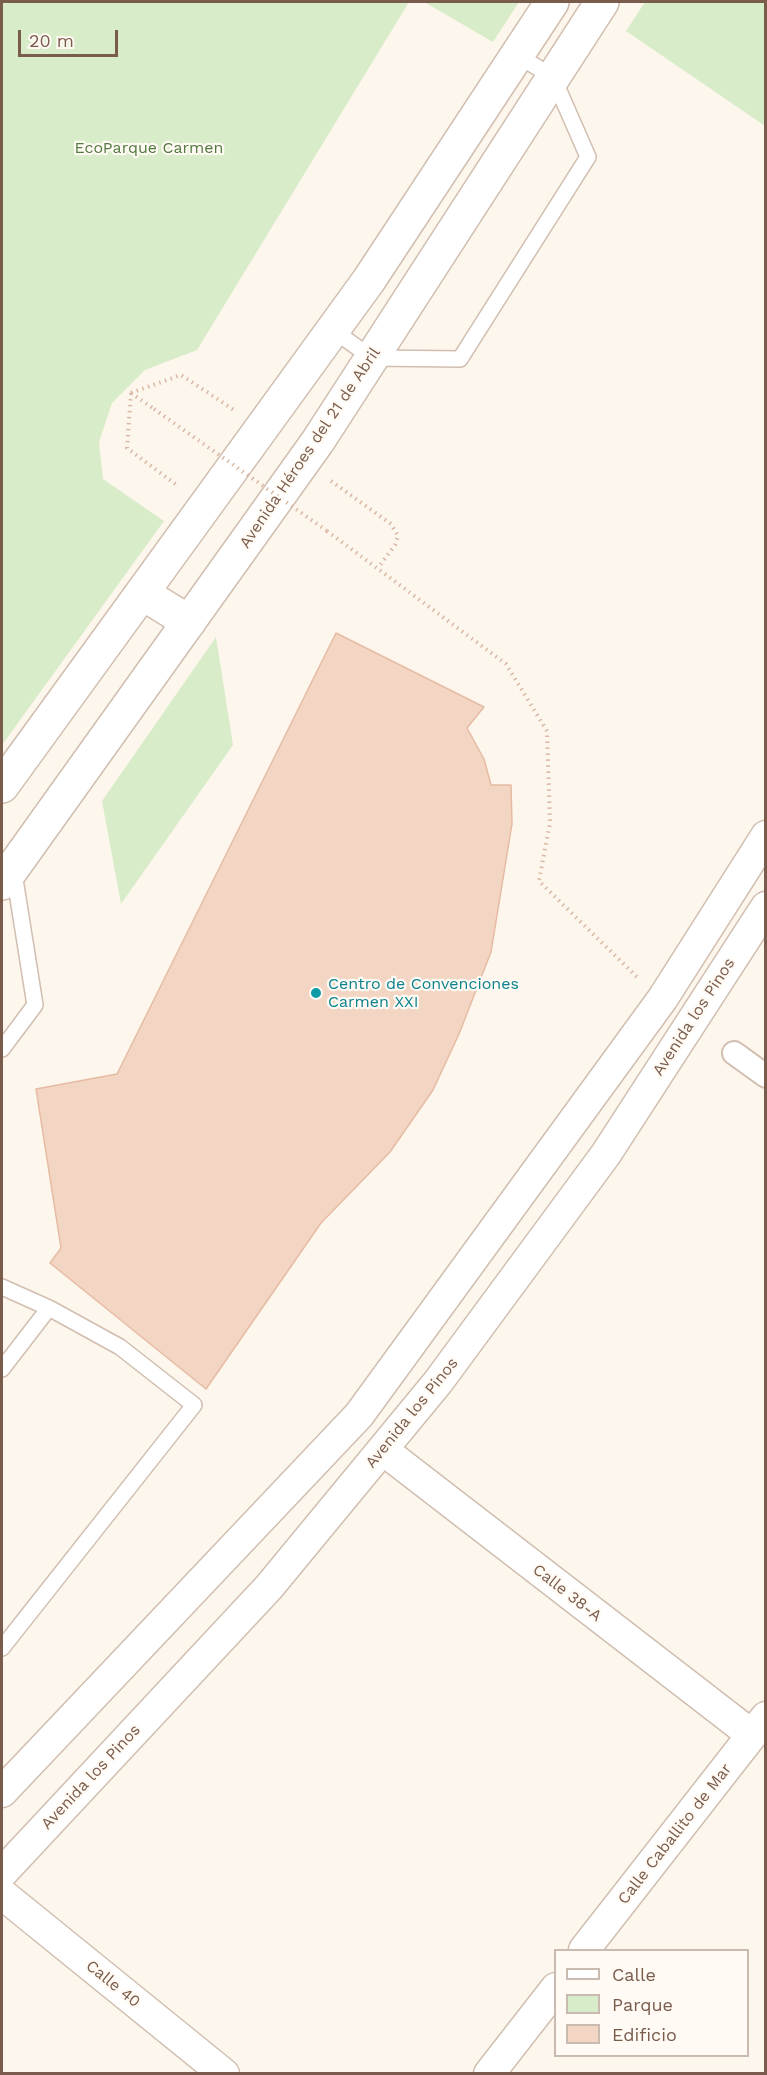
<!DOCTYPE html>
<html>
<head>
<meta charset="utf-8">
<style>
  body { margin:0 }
  #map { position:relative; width:767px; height:2075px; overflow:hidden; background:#fdf6ec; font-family:"Work Sans",sans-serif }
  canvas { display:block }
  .frame { position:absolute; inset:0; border:3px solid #7a5c4d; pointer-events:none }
  .legend { position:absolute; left:554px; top:1949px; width:195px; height:108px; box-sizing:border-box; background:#fffaf3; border:2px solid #cabbb1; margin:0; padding:8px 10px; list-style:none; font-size:18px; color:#7a5c4d }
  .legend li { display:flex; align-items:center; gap:12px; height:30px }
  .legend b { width:30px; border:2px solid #cabbb1 }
  .scale { position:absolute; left:18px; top:30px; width:100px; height:27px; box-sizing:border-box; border:3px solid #7a5c4d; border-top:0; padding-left:8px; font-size:18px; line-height:21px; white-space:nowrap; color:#7a5c4d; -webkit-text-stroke:4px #fffaf3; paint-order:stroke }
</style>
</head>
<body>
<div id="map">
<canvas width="767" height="2075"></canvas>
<div class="frame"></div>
<ul class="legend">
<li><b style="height:8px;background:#fff"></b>Calle</li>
<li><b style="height:16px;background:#d8ecc9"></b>Parque</li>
<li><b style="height:16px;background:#f3d5c3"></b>Edificio</li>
</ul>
<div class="scale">20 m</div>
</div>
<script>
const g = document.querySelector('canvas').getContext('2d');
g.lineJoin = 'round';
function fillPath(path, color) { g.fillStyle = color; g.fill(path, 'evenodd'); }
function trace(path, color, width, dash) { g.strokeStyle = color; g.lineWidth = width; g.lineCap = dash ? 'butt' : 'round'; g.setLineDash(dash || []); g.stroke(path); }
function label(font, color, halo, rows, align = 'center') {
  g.font = font + ' "Work Sans",sans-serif'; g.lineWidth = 4.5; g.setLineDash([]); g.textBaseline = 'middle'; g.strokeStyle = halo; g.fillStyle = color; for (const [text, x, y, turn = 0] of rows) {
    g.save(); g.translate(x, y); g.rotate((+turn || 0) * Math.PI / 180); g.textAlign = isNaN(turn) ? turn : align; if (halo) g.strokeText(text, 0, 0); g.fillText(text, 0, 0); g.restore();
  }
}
const green = new Path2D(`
  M2 2H409L197 350 145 370 112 403 99 442 103 479 164 521 2 745Z
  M424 2H519L493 42Z
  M645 2H765V126L626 31Z
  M216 637 233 745 121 904 102 801Z`);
const building = new Path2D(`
  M336 633 484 707 467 728 484 759 491 785H511L512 824 491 952 459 1034 433 1090 390 1152 321 1223 206 1389 50 1263 61 1248 36 1089 117 1074Z`);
const path = new Path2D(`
  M131 393 127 448 178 486
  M131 393 181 375 234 410
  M131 393 154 409
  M331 481 391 524 398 536 395 545 378 568
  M327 531 506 664 547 731 550 823 539 881 639 979`);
const service = new Path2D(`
  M333 330 372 358 460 359 588 157 553 77 517 55
  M2 1049 35 1005 14 873
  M2 1287 49 1308 2 1369
  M2 1648 194 1405 120 1347 49 1308`);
const pedestrian = new Path2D(`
  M734 1053 766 1076`);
const minor = new Path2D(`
  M383 1450 752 1735
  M2 1792 359 1415 663 998 766 836
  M2 1873 269 1587 438 1382 606 1154 766 907
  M2 1894 224 2074
  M584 1950 766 1717
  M489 2074 556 1988`);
const tertiary = new Path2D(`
  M142 593 189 622
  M2 786 369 280 552 2
  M2 883 318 441 602 2`);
const pathBridge = new Path2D(`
  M154 409 327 531`);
const markers = [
  [316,993,6,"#0f9aa8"]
];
const parkNames = [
  ["EcoParque Carmen",149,148]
];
const streetNames = [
  ["Avenida Héroes del 21 de Abril",310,448,-56],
  ["Avenida los Pinos",694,1017,-57],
  ["Avenida los Pinos",412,1413,-51],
  ["Calle 38-A",567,1593,38],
  ["Avenida los Pinos",91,1777,-47],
  ["Calle Caballito de Mar",675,1834,-52],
  ["Calle 40",113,1984,39]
];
const cultureNames = [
  ["Centro de Convenciones",328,984],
  ["Carmen XXI",328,1002]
];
fillPath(green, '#d8ecc9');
fillPath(building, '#f3d5c3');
trace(building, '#e6bba3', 1.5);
trace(service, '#d1beb0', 18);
trace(pedestrian, '#d1beb0', 26);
trace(minor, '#d1beb0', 33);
trace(tertiary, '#d1beb0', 36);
trace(path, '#d9b8a5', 4, [1.5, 4.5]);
trace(service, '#fff', 15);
trace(pedestrian, '#fff', 22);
trace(minor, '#fff', 30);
trace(tertiary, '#fff', 33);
trace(pathBridge, '#d9b8a5', 4, [1.5, 4.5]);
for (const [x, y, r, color] of markers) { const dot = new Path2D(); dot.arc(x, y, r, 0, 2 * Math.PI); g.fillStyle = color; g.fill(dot); trace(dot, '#fffaf3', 2); }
label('16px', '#537a41', '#fffaf3', parkNames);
label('16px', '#7a5c4d', '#fffaf3', streetNames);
label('16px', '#0d838f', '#fffaf3', cultureNames, 'left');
</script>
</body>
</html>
